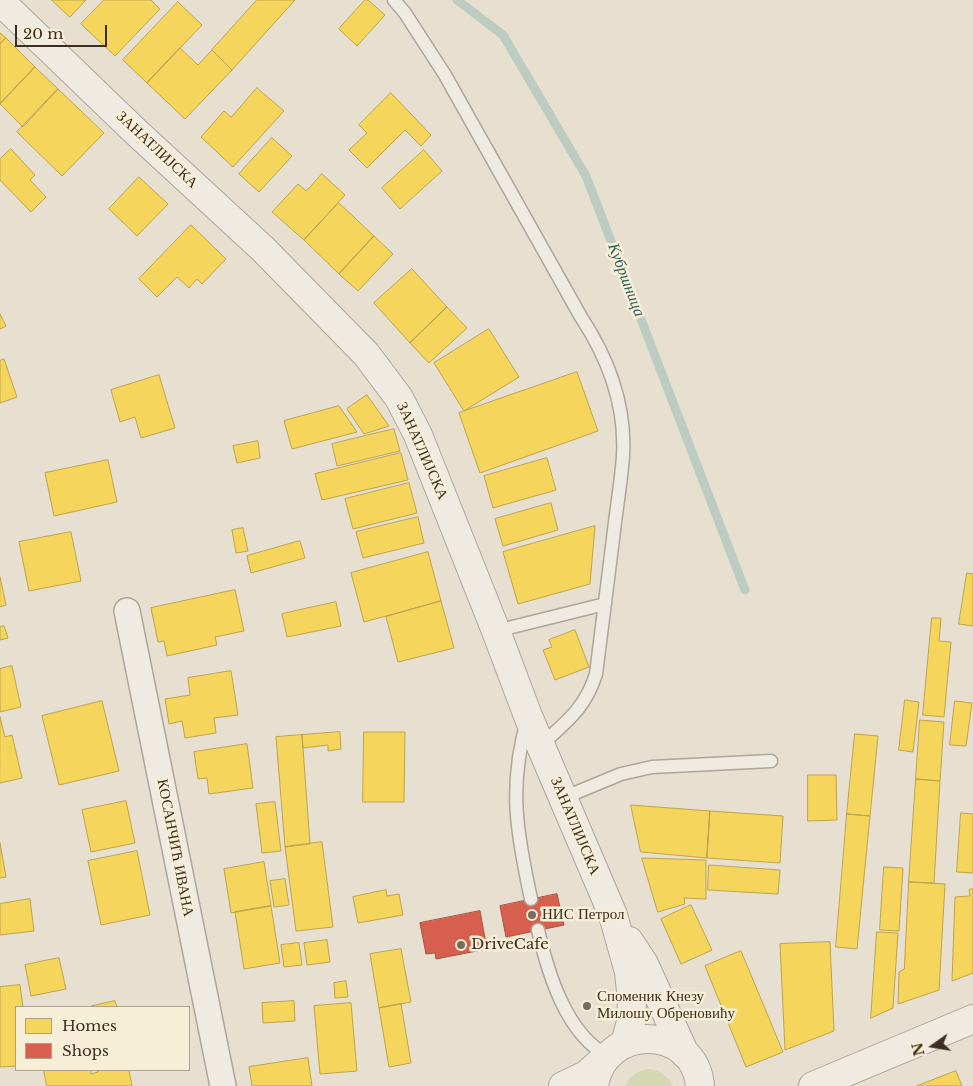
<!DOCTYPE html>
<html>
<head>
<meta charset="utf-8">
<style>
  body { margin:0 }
  #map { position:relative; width:973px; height:1086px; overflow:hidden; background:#e7e0d1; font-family:"Libre Baskerville",serif }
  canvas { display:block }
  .legend { position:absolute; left:15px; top:1006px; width:175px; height:65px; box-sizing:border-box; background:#f7eed8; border:1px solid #ada18e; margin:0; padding:6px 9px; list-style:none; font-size:15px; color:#3d2e20 }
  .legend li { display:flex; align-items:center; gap:10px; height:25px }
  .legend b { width:25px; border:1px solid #ada18e }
  .north { position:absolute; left:908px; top:1021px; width:50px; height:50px; -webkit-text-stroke:4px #f7eed8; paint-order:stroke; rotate:257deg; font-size:14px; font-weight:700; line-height:20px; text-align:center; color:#3d2e20 }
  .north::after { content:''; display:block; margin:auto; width:18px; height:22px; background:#3d2e20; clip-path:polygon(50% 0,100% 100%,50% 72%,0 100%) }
  .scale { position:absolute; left:15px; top:25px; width:92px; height:22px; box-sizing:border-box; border:2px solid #3d2e20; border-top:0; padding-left:6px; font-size:15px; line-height:18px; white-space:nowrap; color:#3d2e20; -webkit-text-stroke:4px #f7eed8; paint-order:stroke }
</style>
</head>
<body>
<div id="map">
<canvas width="973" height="1086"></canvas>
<ul class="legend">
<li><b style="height:14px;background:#f6d55c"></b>Homes</li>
<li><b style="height:14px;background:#d6604d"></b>Shops</li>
</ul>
<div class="north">N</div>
<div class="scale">20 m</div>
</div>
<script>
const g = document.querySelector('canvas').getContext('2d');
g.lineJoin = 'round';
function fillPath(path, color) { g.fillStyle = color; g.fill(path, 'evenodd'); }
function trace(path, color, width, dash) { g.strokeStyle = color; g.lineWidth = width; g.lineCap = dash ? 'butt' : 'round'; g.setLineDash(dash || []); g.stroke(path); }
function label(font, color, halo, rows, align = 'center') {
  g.font = font + ' "Libre Baskerville",serif'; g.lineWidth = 5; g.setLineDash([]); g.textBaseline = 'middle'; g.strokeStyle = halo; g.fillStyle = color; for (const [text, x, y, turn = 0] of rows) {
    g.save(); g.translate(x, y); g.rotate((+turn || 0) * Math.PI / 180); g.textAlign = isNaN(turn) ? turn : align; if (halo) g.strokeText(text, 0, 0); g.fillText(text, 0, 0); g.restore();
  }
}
const green = new Path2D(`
  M649 1069C660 1071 667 1075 673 1086H625C630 1075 637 1071 649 1069Z`);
const homes = new Path2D(`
  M52 0H86L70 17Z
  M104 0H151L160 9 115 56 81 24Z
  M257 0H295L232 70 212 50Z
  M365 0H368L385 15 357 46 339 29Z
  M178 2 202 25 147 83 123 60Z
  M0 33 6 38 0 44Z
  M6 38 35 67 0 104V44Z
  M180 48 198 65 212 50 232 70 185 119 147 83Z
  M35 67 58 89 23 127 0 104Z
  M257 88 284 111 233 167 201 137 224 111 231 117Z
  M58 89 104 133 62 176 17 132Z
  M391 93 431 135 421 146 405 130 367 168 349 150 367 133 359 125Z
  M272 138 292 156 259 192 239 174Z
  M11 149 35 175 30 180 46 197 31 212 0 180V159Z
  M424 150 442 171 400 209 382 188Z
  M322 174 345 195 304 240 272 212 298 184 306 191Z
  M139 177 168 204 137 236 109 209Z
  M339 203 374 236 339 274 304 240Z
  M191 225 226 259 202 284 197 279 189 288 177 277 157 297 139 279Z
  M374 236 393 254 358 291 339 274Z
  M412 269 447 307 410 343 374 303Z
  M447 307 467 328 429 363 410 343Z
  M0 314 6 326 0 329Z
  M489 329 519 377 464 411 434 363Z
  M4 359 17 397 0 403V361Z
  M577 372 598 431 480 473 459 413Z
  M159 375 175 428 141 438 135 417 120 422 111 390Z
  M367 395 389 426 364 434 347 409Z
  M339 406 357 432 292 449 284 421Z
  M394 429 400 451 337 466 332 444Z
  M258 441 260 458 237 463 233 446Z
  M401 453 408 480 322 500 315 474Z
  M547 458 556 490 493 508 484 476Z
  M108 460 117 502 54 516 45 473Z
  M409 483 417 513 353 529 345 499Z
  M551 503 558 530 503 546 495 519Z
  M418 517 424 543 363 558 356 532Z
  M595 526 590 584 518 604 503 552Z
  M243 528 248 551 236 553 232 530Z
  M71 532 81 581 29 591 19 542Z
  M300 541 305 558 251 573 247 556Z
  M428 552 441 601 364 622 351 573Z
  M967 573 973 574V626L959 624Z
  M0 577 6 605 0 607Z
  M235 590 244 631 215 637 217 645 167 656 164 641 158 642 151 608Z
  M441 601 454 648 398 662 386 617Z
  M336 602 341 626 287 637 282 614Z
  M932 618H941L939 641 951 642 944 717 923 715Z
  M4 626 8 638 0 640V627Z
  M575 630 589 667 555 680 543 650 552 647 549 640Z
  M12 666 21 707 0 712V669Z
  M231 671 238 715 214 718 216 733 185 738 182 721 169 724 165 699 190 695 188 678Z
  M905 700 919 702 913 752 899 750Z
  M102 701 119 771 59 785 42 716Z
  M955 701 972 703 966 746 950 745Z
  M0 717 5 737 12 735 22 778 0 783Z
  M920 720 944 722 940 781 916 779Z
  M340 732 341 749 328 751V745L303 748 302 735Z
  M364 732H405L404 802H363Z
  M855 734 878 736 870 816 847 814Z
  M302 735 310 844 285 847 276 737Z
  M247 744 253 788 209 794 207 778 198 779 194 752Z
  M808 775H836L837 820 808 821Z
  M916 779 940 781 934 883 909 882Z
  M126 801 135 843 91 852 82 810Z
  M275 802 281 851 262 853 256 804Z
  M631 805 710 811 707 858 641 852Z
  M710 811 783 816 780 863 707 858Z
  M961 813 973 814V873L957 872Z
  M847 814 870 816 857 949 836 947Z
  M322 842 333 927 296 931 285 847Z
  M0 843 6 877 0 878Z
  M137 851 150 915 101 925 88 861Z
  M642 858 706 860V899L684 898 685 904 658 912Z
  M264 862 271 906 231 913 224 869Z
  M709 865 780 870 778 894 708 890Z
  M884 867 903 868 899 931 880 930Z
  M285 879 289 905 274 907 270 881Z
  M909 882 945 884 939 990 898 1004 899 972 904 969Z
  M973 889V973L952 981 955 897 970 896 969 890Z
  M386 890 387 896 399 894 403 915 358 923 353 897Z
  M30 899 34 931 0 935V904Z
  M691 905 712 950 681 964 661 919Z
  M271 906 280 963 244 969 235 912Z
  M877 932 898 933 893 1008 871 1018Z
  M327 940 330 962 307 965 304 943Z
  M830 942 834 1031 785 1050 780 944Z
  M299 943 302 965 284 967 281 945Z
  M401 949 411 1002 379 1008 370 954Z
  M741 951 783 1052 746 1067 705 966Z
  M59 958 66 989 31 996 25 965Z
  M346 981 348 997 335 998 334 983Z
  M20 985 23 1007H16V1066L0 1067V987Z
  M115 1001 117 1007H93L92 1006Z
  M294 1001 295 1021 263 1023 262 1003Z
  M351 1003 357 1071 320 1074 314 1006Z
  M401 1004 411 1063 389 1067 379 1008Z
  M308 1058 312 1086H252L249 1067Z
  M44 1070H91V1074L98 1072 97 1070H129L132 1086H47Z
  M956 1071 962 1086H917Z`);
const shops = new Path2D(`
  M557 894 564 925 506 937 500 906Z
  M480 911 487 949 436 959 435 953 426 954 420 923Z`);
const stream = new Path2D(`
  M457 0 503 35 586 176 745 590`);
const service = new Path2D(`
  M394 0 405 13 445 75 581 317C608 358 626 405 623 456 621 483 616 511 613 539 607 584 602 629 596 674 585 709 566 722 540 746
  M496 631 605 604
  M527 721C508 787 517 834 531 899
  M563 798 621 774 652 767 771 761
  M538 930C548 973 566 1034 608 1056`);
const minor = new Path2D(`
  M127 611 223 1086`);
const tertiary = new Path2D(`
  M0 1 135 131 263 249 366 354 399 398 418 435 496 631 528 716 613 915 629 972 632 1001 631 1022 625 1043
  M629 941 644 964 685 1054
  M563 1086 586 1075 602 1061
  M594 1086C603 1023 695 1024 700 1086
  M813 1086 973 1019`);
const markers = [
  [532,915,5,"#786c5e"],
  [461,945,5,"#786c5e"],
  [587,1006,5,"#786c5e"]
];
const streetNames = [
  ["ЗАНАТЛИЈСКА",157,150,43],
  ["ЗАНАТЛИЈСКА",422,451,66],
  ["ЗАНАТЛИЈСКА",575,826,67],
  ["КОСАНЧИЋ ИВАНА",175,848,79]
];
const poiNames = [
  ["НИС Петрол",542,915],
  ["DriveCafe",471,945],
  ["Споменик Кнезу",597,997],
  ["Милошу Обреновићу",597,1014]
];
const waterNames = [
  ["Кубршница",626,280,69]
];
fillPath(green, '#d6d7b3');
fillPath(homes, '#f6d55c');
trace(homes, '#bea34a', 1);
fillPath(shops, '#d6604d');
trace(shops, '#a85140', 1);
trace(stream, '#bcccc2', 9);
trace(service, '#ada599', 15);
trace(minor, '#ada599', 28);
trace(tertiary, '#ada599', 30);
trace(service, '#efebe3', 12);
trace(minor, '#efebe3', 25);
trace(tertiary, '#efebe3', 28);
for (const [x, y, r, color] of markers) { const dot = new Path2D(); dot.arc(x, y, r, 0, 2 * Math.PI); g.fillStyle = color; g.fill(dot); trace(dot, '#f7eed8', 2); }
label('15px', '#3d2e20', '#f7eed8', streetNames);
label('15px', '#3d2e20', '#f7eed8', poiNames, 'left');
label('italic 16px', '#2f5d5a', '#f7eed8', waterNames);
</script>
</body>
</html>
